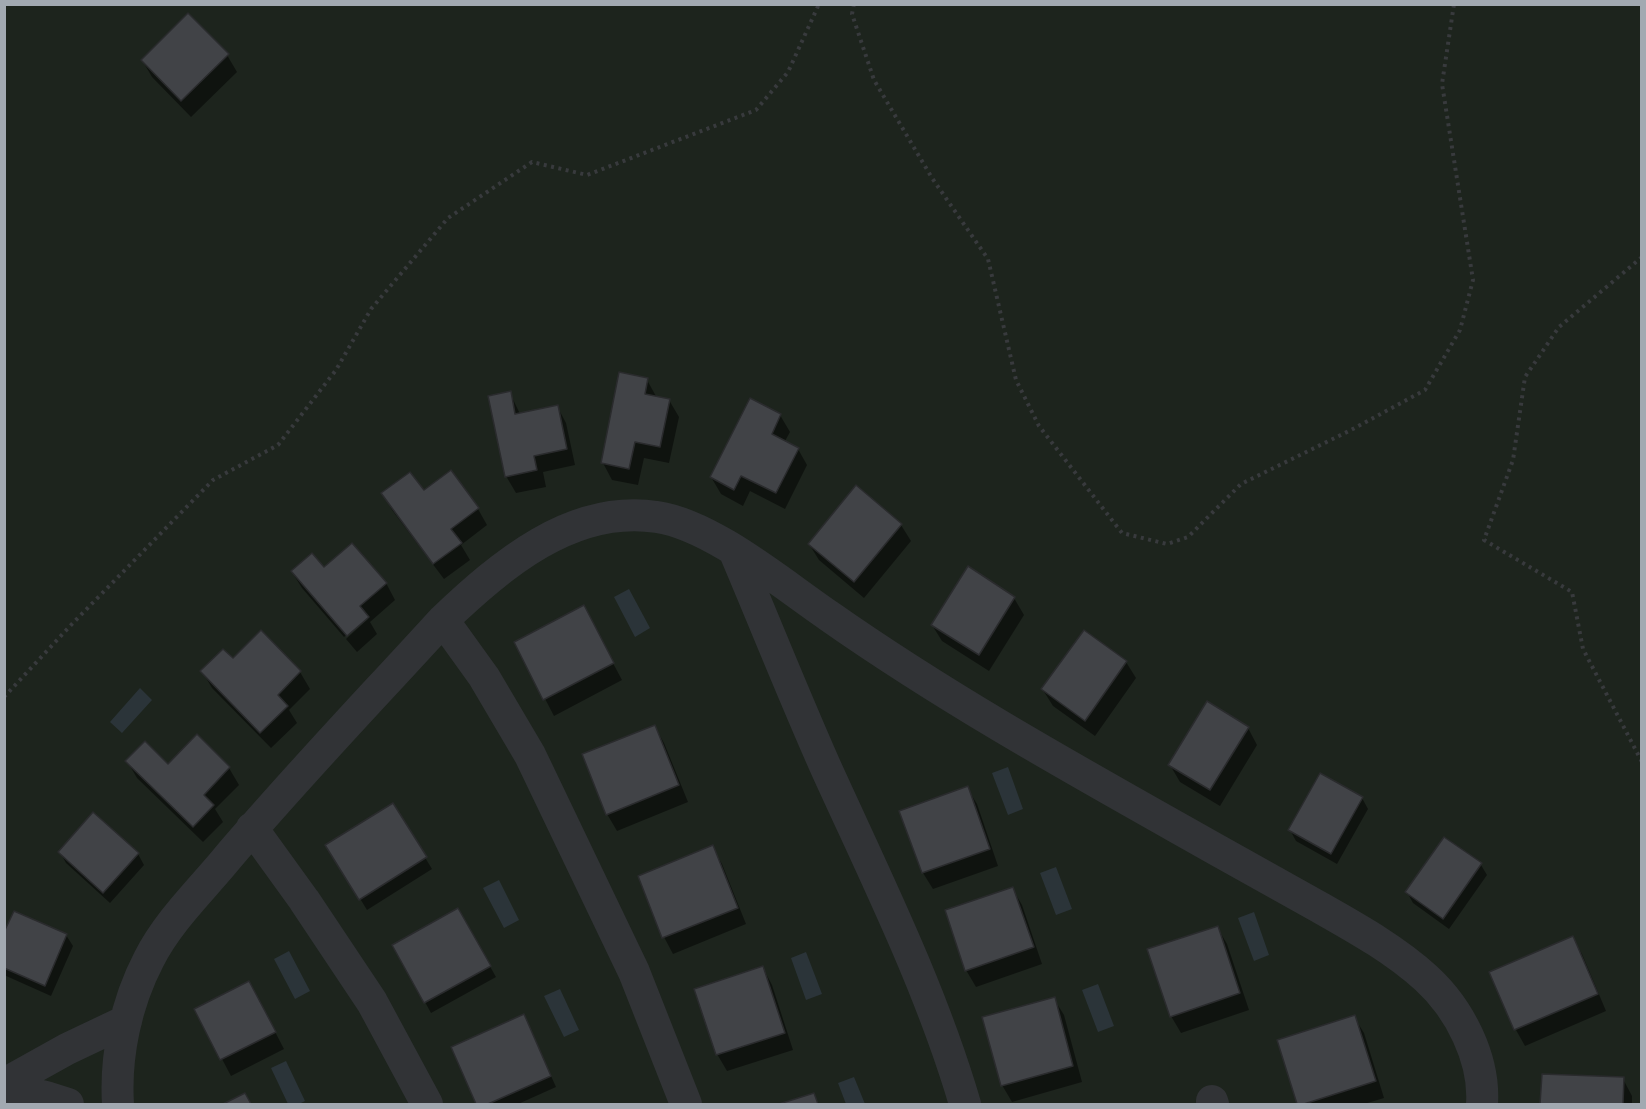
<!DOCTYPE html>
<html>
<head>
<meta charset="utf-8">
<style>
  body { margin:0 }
  #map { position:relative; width:1646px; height:1109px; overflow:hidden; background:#101011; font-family:Arial,sans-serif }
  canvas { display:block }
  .frame { position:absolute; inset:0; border:6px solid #a2a9b1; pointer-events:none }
</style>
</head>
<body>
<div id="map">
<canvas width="1646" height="1109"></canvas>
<div class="frame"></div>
</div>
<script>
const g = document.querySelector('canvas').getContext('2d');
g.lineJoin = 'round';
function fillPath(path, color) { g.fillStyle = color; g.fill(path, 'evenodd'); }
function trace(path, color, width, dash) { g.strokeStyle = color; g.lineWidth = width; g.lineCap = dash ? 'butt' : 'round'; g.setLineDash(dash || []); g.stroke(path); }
const green = new Path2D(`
  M5 5H1641V1104H5Z`);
const water = new Path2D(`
  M629 589 650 628 635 637 614 597Z
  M140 688 152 700 122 733 110 722Z
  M1008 767 1023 809 1008 815 992 773Z
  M1056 867 1072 909 1056 915 1040 873Z
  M499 880 519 920 504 928 483 888Z
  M1254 912 1269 955 1254 961 1238 918Z
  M289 951 310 991 295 999 274 959Z
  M806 952 822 994 806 1000 791 958Z
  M1098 984 1114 1026 1098 1032 1082 990Z
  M560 989 579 1030 564 1037 544 996Z
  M286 1061 305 1101 299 1104H288L271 1068Z
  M854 1077 865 1104H846L838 1083Z`);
const shadow = new Path2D(`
  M227 55 237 72 191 117 152 77 142 60Z
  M647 380 657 398 669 400 679 417 669 463 644 458 638 485 612 480 603 463Z
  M510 393 520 414 557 406 566 423 575 465 543 472 546 487 516 493 506 476Z
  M780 415 790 432 785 441 798 449 807 465 785 509 750 491 743 506 721 494 711 477Z
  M424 493 478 509 487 525 461 545 470 560 444 579 392 510 383 494Z
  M901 525 911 541 864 598 819 560 809 544Z
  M292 572 386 583 395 600 370 622 377 634 357 652 346 639 368 619V615L344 637 302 588Z
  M1014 598 1024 615 989 671 942 641 932 625Z
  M592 624 622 680 554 716 516 643Z
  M261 632 300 672 310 689 289 710 297 723 271 748 212 688 202 671 233 660Z
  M1126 662 1136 678 1095 736 1053 706 1043 690Z
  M655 727 664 743 688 802 617 831 607 814Z
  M1248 728 1257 745 1220 806 1180 782 1170 765Z
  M197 736 229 768 239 785 215 809 223 822 203 842 137 778 127 761 168 766Z
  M967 788 977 804 998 866 933 889 923 873 901 812Z
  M1362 798 1368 809 1337 864 1296 841 1290 830Z
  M393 805 432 869 367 910 334 856Z
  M712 847 722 864 746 924 673 954 664 937Z
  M60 852 138 854 144 865 110 903 66 863Z
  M1481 865 1487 875 1449 929 1413 903 1407 892Z
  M1012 888 1022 905 1042 964 976 987 966 970Z
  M458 910 496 977 431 1013 394 945Z
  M1217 927 1227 944 1249 1010 1181 1033 1171 1016Z
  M66 935 73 946 51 996 4 975V936Z
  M1572 938 1582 954 1606 1011 1525 1046 1516 1030 1491 973Z
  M763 968 772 985 793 1050 727 1071 717 1054Z
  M258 999 284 1049 231 1076 196 1010Z
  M1054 999 1064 1015 1082 1082 1012 1102 1002 1085Z
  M1354 1017 1364 1033 1384 1098 1364 1104H1299L1279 1041Z
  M529 1027 556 1087 518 1104H478L453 1048Z
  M1543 1076 1623 1079 1632 1096V1104H1542Z
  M814 1095 819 1104H784Z`);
const building = new Path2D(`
  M188 13 229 54 181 101 141 60Z
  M619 372 648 378 645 394 670 399 660 447 635 442 629 469 601 463Z
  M511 391 515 414 558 405 567 449 534 456 537 470 505 477 488 396Z
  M750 398 781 414 772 434 799 448 776 493 741 476 734 490 710 477Z
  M451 470 479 508 451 529 462 543 433 564 381 493 410 472 424 490Z
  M856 485 902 524 854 582 808 544Z
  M352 543 387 583 360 606 369 617 347 636 291 571 312 553 324 567Z
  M968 566 1015 597 979 655 931 625Z
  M584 605 614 663 543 700 514 642Z
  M261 630 301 671 278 695 288 706 260 733 200 671 223 649 233 658Z
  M1084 630 1127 661 1085 721 1041 689Z
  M1207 701 1249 727 1210 790 1168 765Z
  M655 725 679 785 606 815 582 754Z
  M197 734 230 767 204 795 214 805 193 827 125 761 145 741 168 764Z
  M1320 773 1363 797 1331 854 1288 830Z
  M968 786 990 849 922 873 899 811Z
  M393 803 427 857 359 900 325 845Z
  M93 812 139 853 103 893 58 852Z
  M1444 837 1482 863 1443 919 1405 892Z
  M713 845 738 908 662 938 638 876Z
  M1013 887 1034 947 965 971 945 910Z
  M458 908 491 966 424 1003 392 945Z
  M14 911 67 934 45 986 4 968V932Z
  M1218 926 1240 993 1170 1017 1147 949Z
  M1573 936 1598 994 1514 1030 1489 972Z
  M763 966 785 1033 716 1055 694 989Z
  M249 981 276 1032 220 1060 194 1009Z
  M1055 997 1073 1066 1001 1086 982 1017Z
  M524 1014 551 1076 488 1104H476L451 1047Z
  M1355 1015 1376 1081 1304 1104H1297L1277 1040Z
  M1542 1074 1624 1077 1623 1104H1540Z
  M245 1093 251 1104H223Z
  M814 1093 818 1104H779Z`);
const path = new Path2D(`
  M854 4 852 14 874 80 932 178 988 259 1016 380 1039 426 1122 533 1167 544 1188 537 1241 484 1351 430 1425 390 1460 330 1473 280 1442 84 1454 4
  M1642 257 1559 327 1525 377 1513 460 1484 540 1572 592 1583 649 1642 762
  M4 697 72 624 213 480 278 445 336 370 371 309 448 218 532 162 587 175 756 110 788 72 819 4`);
const minor = new Path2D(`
  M734 550C765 623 794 696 826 768 876 878 931 988 965 1104
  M443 620 484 677 530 755 634 972 686 1104
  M252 828 304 900 372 1002 427 1104
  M4 1084 67 1049 126 1021
  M4 1087 46 1097 68 1104
  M1212 1101 1213 1104
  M118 1104C115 1056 126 1003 149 959 167 923 198 893 224 862 294 779 370 700 443 620 501 565 572 504 657 517 712 525 782 584 829 616 953 703 1086 776 1217 850 1251 869 1285 888 1319 907 1356 928 1394 949 1426 978 1460 1009 1485 1059 1482 1104`);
fillPath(green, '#1d241d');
fillPath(water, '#2b3439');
fillPath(shadow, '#0007');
fillPath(building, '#414347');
trace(building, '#2a2b2d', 1.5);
trace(path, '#383a3d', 4, [3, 4.5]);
trace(minor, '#313336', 32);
</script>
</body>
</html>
